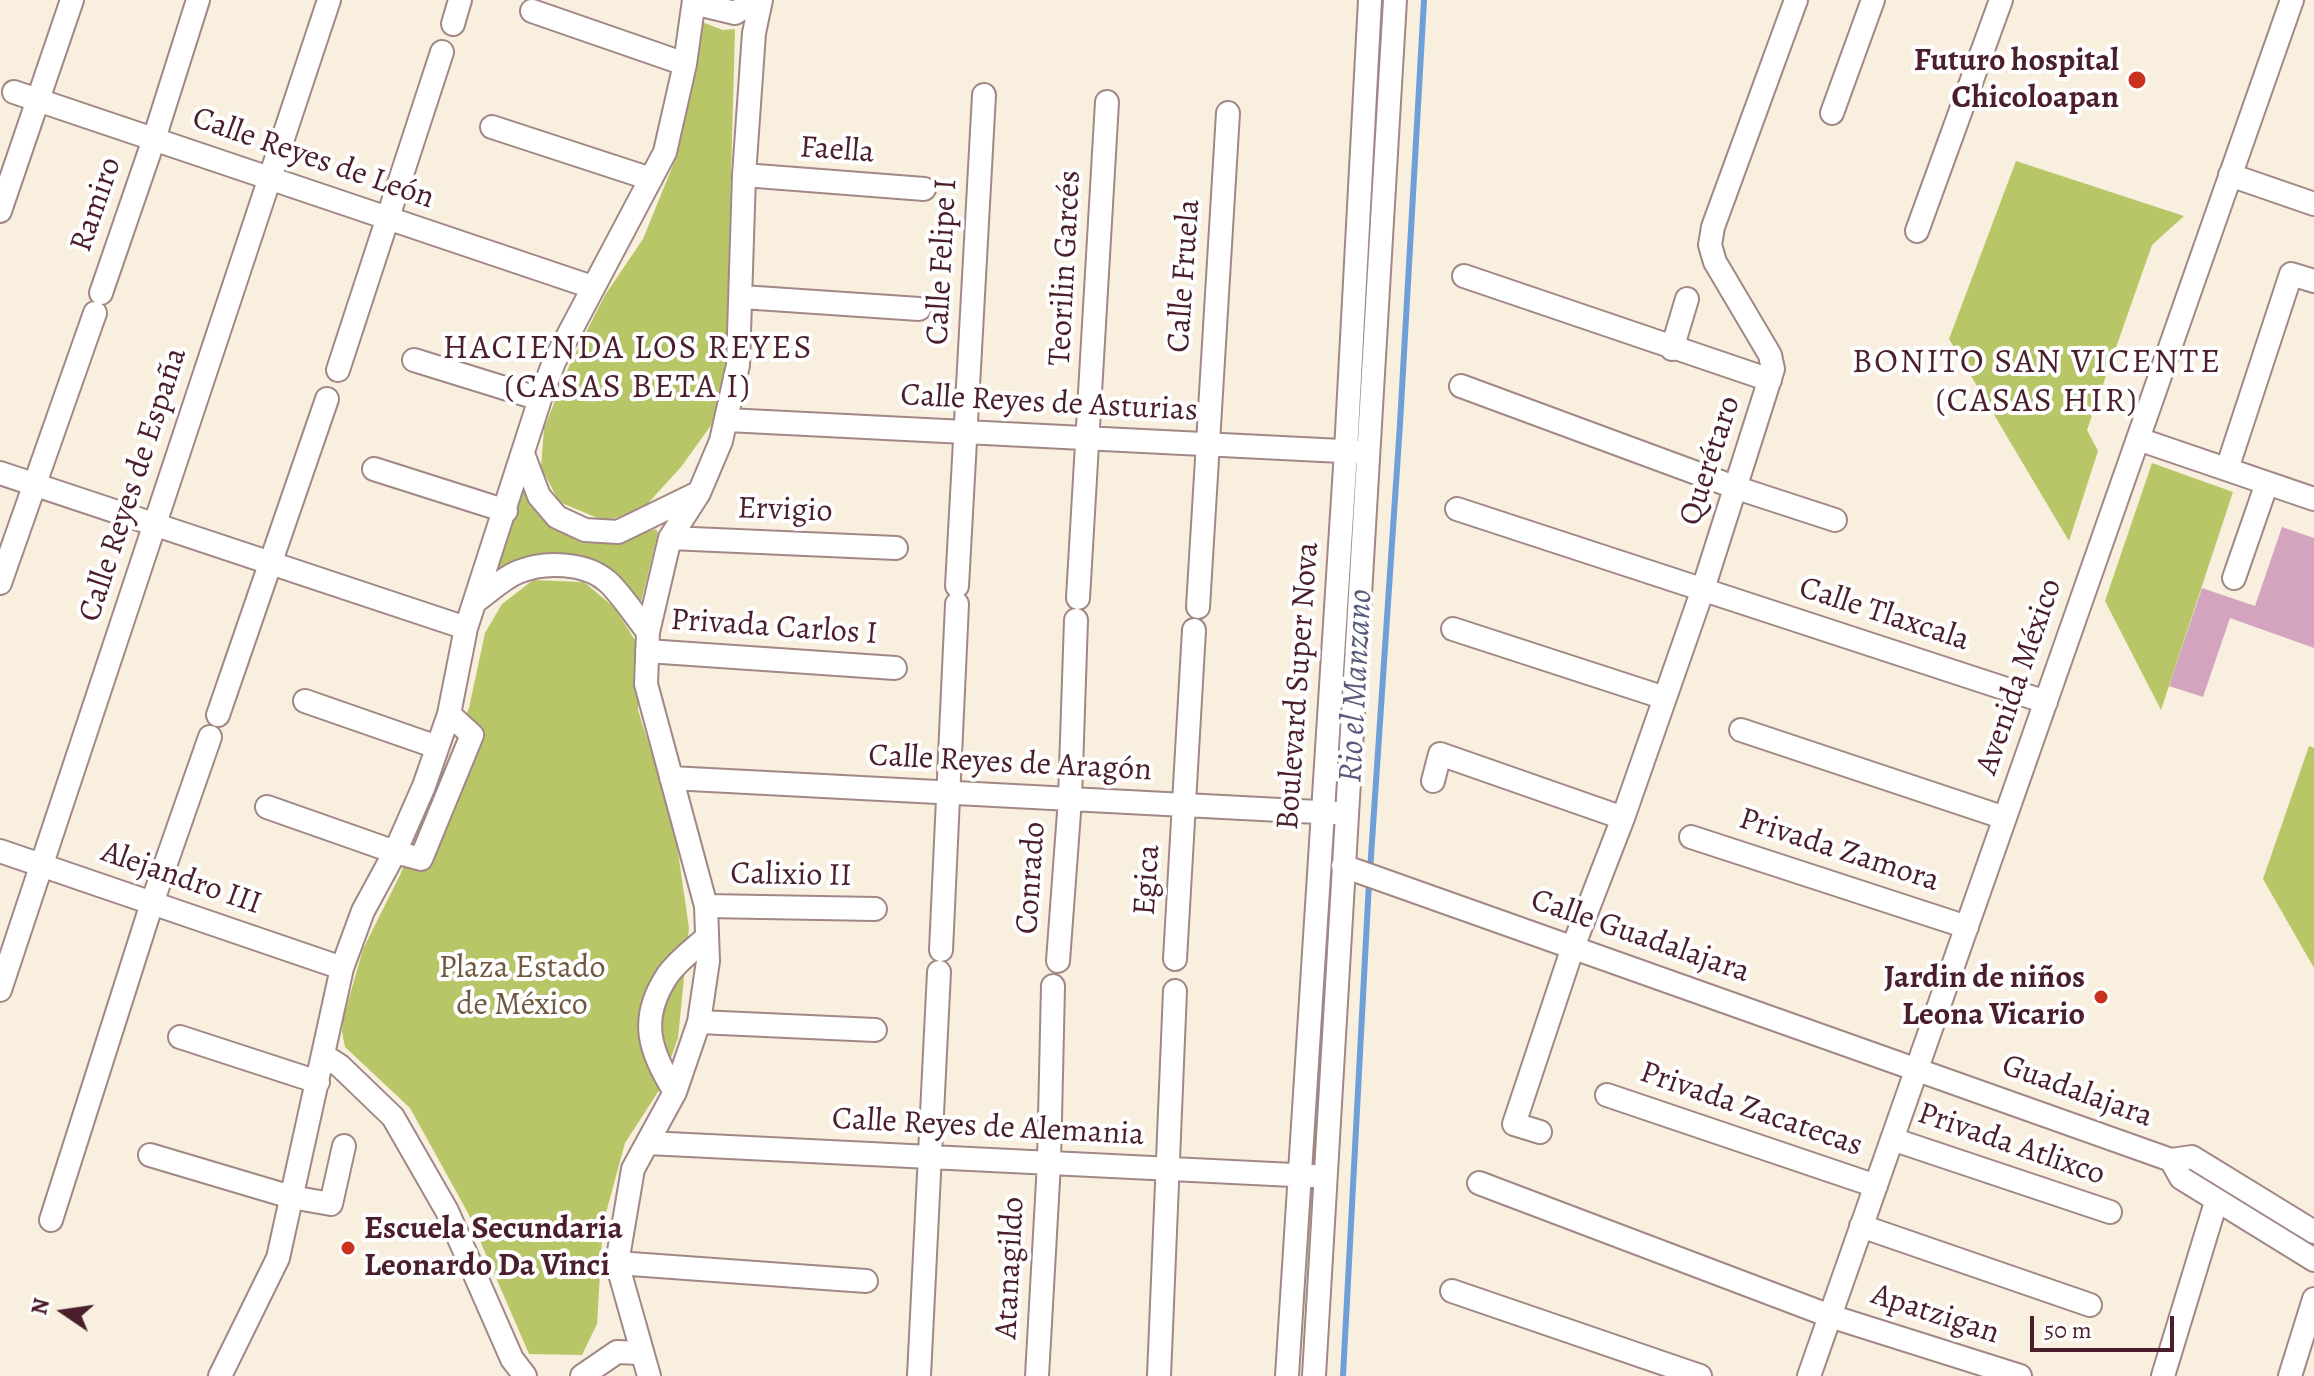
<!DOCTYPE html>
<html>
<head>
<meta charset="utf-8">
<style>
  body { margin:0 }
  #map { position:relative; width:2314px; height:1376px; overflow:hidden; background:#f8efdf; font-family:Alegreya,serif }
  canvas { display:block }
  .north { position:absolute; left:24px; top:1272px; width:80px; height:80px; -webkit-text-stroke:6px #fff; paint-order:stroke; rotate:283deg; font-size:22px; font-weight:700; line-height:32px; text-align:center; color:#4a1f2b }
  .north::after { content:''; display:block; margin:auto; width:28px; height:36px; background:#4a1f2b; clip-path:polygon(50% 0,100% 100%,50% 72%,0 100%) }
  .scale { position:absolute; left:2030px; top:1316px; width:144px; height:36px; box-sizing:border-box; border:4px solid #4a1f2b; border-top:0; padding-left:10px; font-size:24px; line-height:28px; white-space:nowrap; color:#4a1f2b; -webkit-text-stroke:6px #fff; paint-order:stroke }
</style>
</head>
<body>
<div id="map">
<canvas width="2314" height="1376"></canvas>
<div class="north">N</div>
<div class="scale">50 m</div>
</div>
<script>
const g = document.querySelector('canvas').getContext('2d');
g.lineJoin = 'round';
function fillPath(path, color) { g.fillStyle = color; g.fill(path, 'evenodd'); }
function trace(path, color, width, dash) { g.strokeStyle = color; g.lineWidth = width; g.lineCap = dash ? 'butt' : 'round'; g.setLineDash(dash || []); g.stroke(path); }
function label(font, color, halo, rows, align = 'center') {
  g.font = font + ' Alegreya,serif'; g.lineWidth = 8; g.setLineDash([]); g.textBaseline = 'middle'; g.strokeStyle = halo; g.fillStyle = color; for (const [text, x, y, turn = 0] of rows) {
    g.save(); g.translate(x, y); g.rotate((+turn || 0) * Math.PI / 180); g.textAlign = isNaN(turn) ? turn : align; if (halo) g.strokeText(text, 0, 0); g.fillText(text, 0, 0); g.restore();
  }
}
const green = new Path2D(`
  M702 22 723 30 735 29 726 361 712 424 681 467 641 511 605 521 559 502 541 467 544 428 570 364 605 295 643 239 677 155Z
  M2016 161 2184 216 2152 245 2087 430 2098 451 2069 541 1949 339Z
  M2152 463 2233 492 2161 710 2105 601Z
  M520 489H525L535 507 632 536 656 529 658 533 641 602C629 595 623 579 610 572 598 565 511 566 495 569Z
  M533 580 584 582 615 608 638 645V710L674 824 689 928 678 1038 660 1089 625 1143 603 1224 597 1324 582 1355 529 1354 468 1213 410 1108 345 1047 342 1032 343 1019 363 949 400 875 469 708 485 633 502 604Z
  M2309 746 2314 748V968L2263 879Z`);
const stream = new Path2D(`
  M1370 871 1400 424 1424 0
  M1343 1376 1369 882`);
const building = new Path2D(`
  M2282 527 2314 538V648L2230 618 2203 697 2169 686 2202 588 2255 606Z`);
const minor = new Path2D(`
  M698 0 706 6 735 13 755 0
  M532 11 685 64
  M453 24 460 0
  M14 92 592 287
  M1832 113 1873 0
  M492 127 651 179
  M744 175 924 189
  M2230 175 2314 204
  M0 211 72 0
  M1917 231 2001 0
  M1464 276 1770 380
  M101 293 154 139 198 0
  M742 297 919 309
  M1672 349 1687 299
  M414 360 540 399
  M338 370 442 52
  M1461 386 1737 488 1835 520
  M727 420 1361 452
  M2138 439 2314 499
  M523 454 539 496 557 517 585 530 618 532 696 494
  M374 469 506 511
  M2227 469 2291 274 2314 281
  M0 473 466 628
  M1457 509 2046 702
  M670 538 896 548
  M2234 578 2267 483
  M0 583 95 313
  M957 586 984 95
  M1078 598 1107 102
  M476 601C489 592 503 578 518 572 544 561 586 562 608 582 623 596 635 616 648 632
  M1198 607 1228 113
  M1453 629 1665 698
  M647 651 895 668
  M305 701 437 747
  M218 715 327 399
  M1741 730 2005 818
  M671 778 1337 813
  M1433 781 1440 754 1623 818
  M267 807 395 852 421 859 472 735 449 714
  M1691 837 1967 927
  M0 851 342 968
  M1343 866 2171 1160 2192 1157 2314 1232
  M706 906 875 909
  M941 950 957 604
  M1175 959 1194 630
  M1058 961 1070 799 1076 620
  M0 990 329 0
  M699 1022 875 1030
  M180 1037 318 1082
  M323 1055 340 1066 393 1117 447 1211 512 1359 525 1376
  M675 1092C650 1052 638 1020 667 976 676 962 694 949 707 937
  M1607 1095 1876 1186
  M1540 1132 1514 1124 1573 947 1623 818 1703 589 1773 369 1770 355 1715 262 1710 245 1713 227 1796 0
  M1892 1139 2110 1212
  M648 1143 1313 1176
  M150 1155 291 1197 331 1204 344 1146
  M2171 1160 2181 1178 2314 1260
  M1479 1183 1830 1316 2020 1376
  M51 1220 152 903 210 737
  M1861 1226 2090 1305
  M617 1263 866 1281
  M1452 1291 1700 1376
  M220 1376 278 1258 342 968 363 911 395 852 424 786 449 714 466 628 540 399 554 362 665 152 685 64 694 0
  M582 1376 617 1352 641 1353
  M649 1376 617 1263 633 1169 675 1092 699 1022 708 961 706 906 646 684 648 632 670 538 699 493 721 441 738 365 744 175 754 33 761 0
  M919 1376 939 972
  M1037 1376 1049 1163 1053 986
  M1159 1376 1175 991
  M1287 1376 1346 451 1370 0
  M1314 1376 1395 0
  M1809 1376 2292 0
  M2163 1376 2216 1202
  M2290 1376 2314 1299`);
const markers = [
  [2137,80,10,"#c8321e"],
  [2101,997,8,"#c8321e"],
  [348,1248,8,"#c8321e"]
];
const poiNames = [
  ["Futuro hospital",2119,62],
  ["Chicoloapan",2119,99],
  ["Jardin de niños",2085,979],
  ["Leona Vicario",2085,1016],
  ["Escuela Secundaria",364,1230,"left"],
  ["Leonardo Da Vinci",364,1267,"left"]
];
const streetNames = [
  ["Faella",837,151,4],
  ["Calle Reyes de León",313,159,19],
  ["Ramiro",97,205,-71],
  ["Calle Felipe I",943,262,-87],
  ["Teorilin Garcés",1066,268,-87],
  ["Calle Fruela",1185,276,-86],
  ["Calle Reyes de Asturias",1049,404,3],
  ["Querétaro",1711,461,-72],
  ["Calle Reyes de España",134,485,-72],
  ["Ervigio",785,511,2],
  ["Calle Tlaxcala",1884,615,18],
  ["Privada Carlos I",774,628,4],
  ["Avenida México",2020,677,-71],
  ["Boulevard Super Nova",1299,686,-86],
  ["Calle Reyes de Aragón",1010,764,3],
  ["Privada Zamora",1839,851,18],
  ["Calixio II",791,876,1],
  ["Conrado",1032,878,-86],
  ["Alejandro III",181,879,19],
  ["Egica",1148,880,-86],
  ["Calle Guadalajara",1640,937,19],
  ["Guadalajara",2077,1092,20],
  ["Privada Zacatecas",1751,1110,19],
  ["Calle Reyes de Alemania",988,1128,3],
  ["Privada Atlixco",2011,1145,19],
  ["Atanagildo",1011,1268,-87],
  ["Apatzigan",1935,1315,18]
];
const parkNames = [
  ["Plaza Estado",522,969],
  ["de México",522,1006]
];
const neighbourhoodNames = [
  ["HACIENDA LOS REYES",628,350],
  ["(CASAS BETA I)",628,389],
  ["BONITO SAN VICENTE",2037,364],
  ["(CASAS HIR)",2037,403]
];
const waterNames = [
  ["Rio el Manzano",1357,686,-87]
];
fillPath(green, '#b9c668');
trace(stream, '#6f9fd9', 6);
fillPath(building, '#d4a4bf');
trace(minor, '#a18785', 26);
trace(minor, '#fff', 22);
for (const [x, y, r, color] of markers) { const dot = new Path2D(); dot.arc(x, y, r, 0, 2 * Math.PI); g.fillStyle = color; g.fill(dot); trace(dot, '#fff', 3); }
label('bold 32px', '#4a1f2b', '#fff', poiNames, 'right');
label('32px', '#4a1f2b', '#fff', streetNames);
label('32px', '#715940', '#fff', parkNames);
g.letterSpacing = '2px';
label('34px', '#4a1f2b', '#fff', neighbourhoodNames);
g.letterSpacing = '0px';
label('italic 34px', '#5b5979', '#fff', waterNames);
</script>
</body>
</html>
